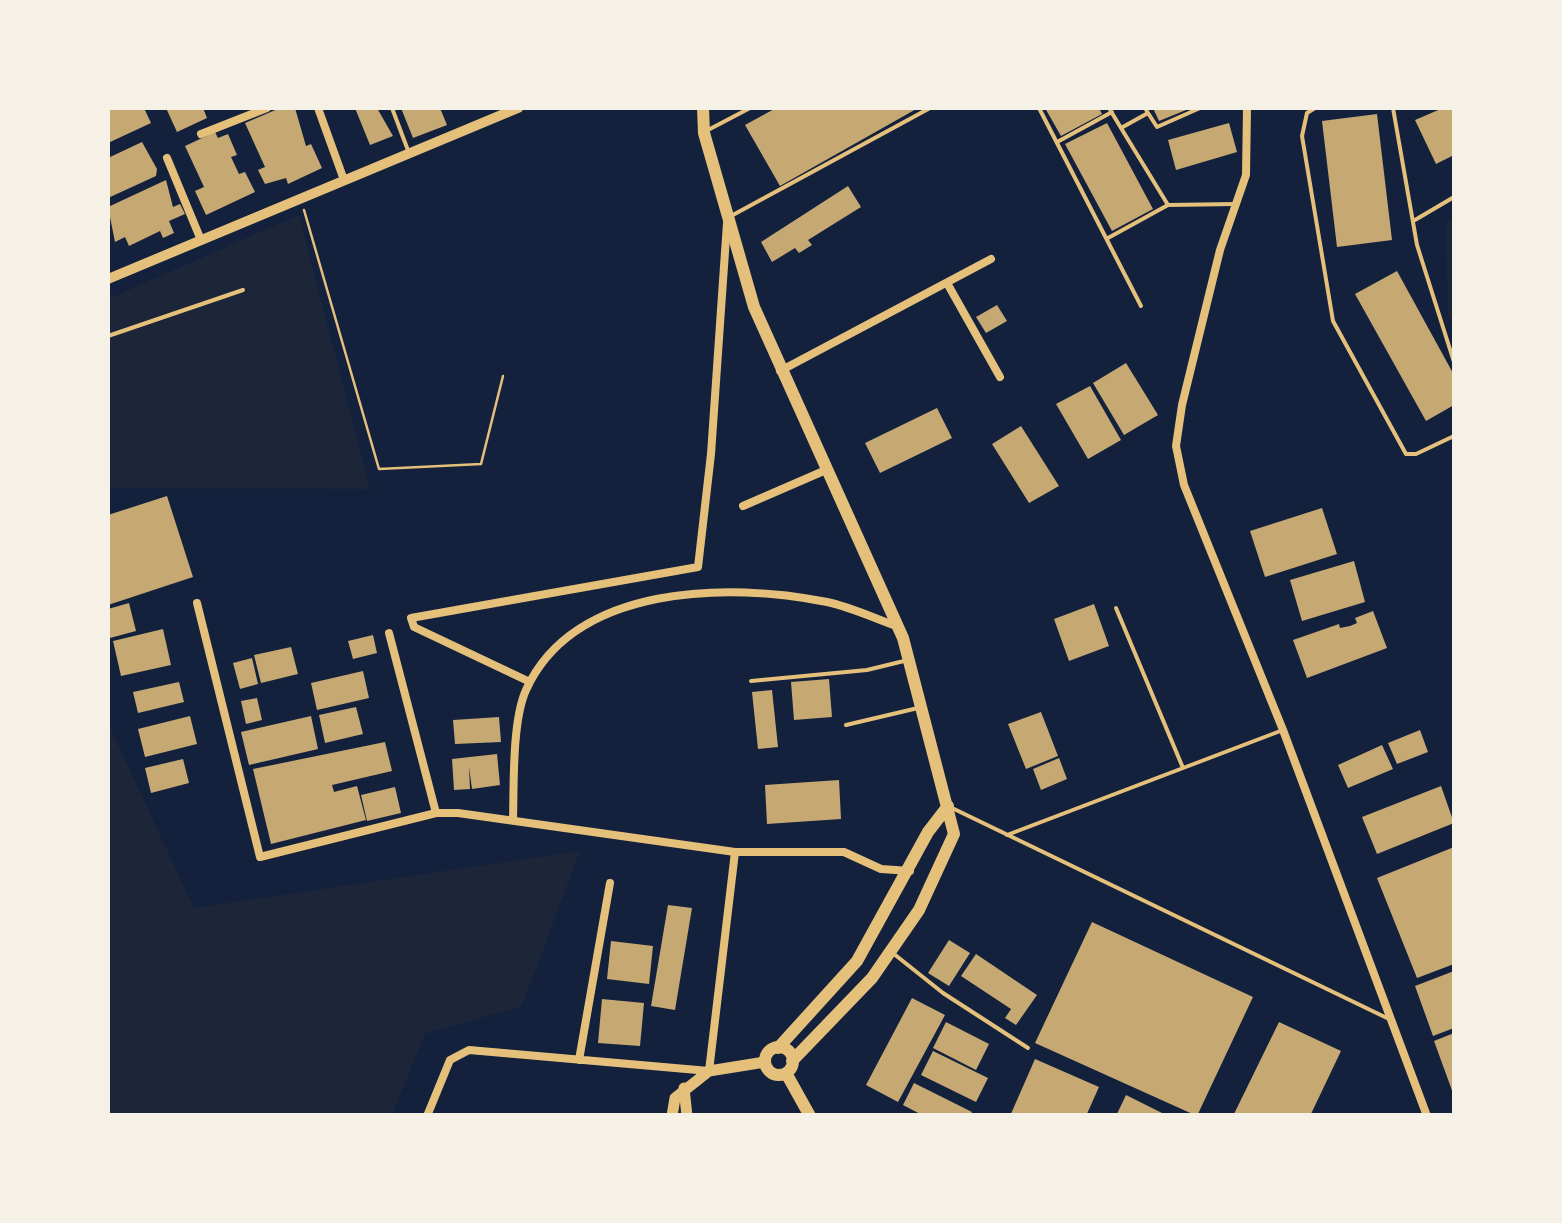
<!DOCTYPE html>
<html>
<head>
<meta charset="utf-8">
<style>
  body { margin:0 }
  #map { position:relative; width:1562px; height:1223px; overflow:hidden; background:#14213d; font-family:Manrope,sans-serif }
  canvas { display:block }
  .frame { position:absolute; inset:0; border:110px solid #f6f1e7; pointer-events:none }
</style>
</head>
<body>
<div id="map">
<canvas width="1562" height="1223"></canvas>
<div class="frame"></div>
</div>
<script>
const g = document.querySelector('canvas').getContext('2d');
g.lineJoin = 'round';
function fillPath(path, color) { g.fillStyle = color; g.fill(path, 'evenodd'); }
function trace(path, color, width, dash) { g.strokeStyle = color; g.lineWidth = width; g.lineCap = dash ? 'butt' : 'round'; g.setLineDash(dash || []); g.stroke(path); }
const green = new Path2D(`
  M299 215 370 489 108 488V299Z
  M1454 219V324L1448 316 1446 223Z
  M108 723 194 908 580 851 522 1006 425 1034 392 1115H108Z`);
const building = new Path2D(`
  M108 108H144L151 123 108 143Z
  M166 108H203L207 118 177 132Z
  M280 108H295L306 146 311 144 322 168 288 184 286 178 265 184 258 170 265 167 245 123Z
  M355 108H377L393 136 370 145Z
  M401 108H440L447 125 413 138Z
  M776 108H918L780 186 745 125Z
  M1045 108H1099L1102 114 1061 136Z
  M1153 108H1191L1159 121Z
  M1443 108H1454V155L1436 164 1415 120Z
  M1377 114 1392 240 1337 247 1322 121Z
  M1107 123 1153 209 1112 231 1065 144Z
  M1229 123 1237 152 1176 170 1168 140Z
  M215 132 218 138 228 134 237 155 231 157 239 174 245 172 255 192 206 215 195 191 204 187 185 146Z
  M142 142 157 169 156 176 108 198V158Z
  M166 180 173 207 180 204 185 214 169 221 174 233 163 238 160 231 129 246 125 237 115 242 108 207Z
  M848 186 861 207 808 240 812 245 799 253 795 248 772 262 761 242Z
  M1397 271 1454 375V405L1426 421 1355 294Z
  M997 305 1007 321 986 333 976 317Z
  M1126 363 1158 415 1124 435 1093 383Z
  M1090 386 1121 440 1088 459 1056 404Z
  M937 408 952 438 880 473 865 443Z
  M1021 426 1059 486 1029 503 992 444Z
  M167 496 193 577 108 605V515Z
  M1322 508 1337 554 1265 577 1250 531Z
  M1354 561 1365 602 1302 621 1290 580Z
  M129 603 136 631 110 638 108 609Z
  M1094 604 1109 646 1069 661 1054 619Z
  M1373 611 1387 648 1307 678 1293 640 1339 624 1340 628 1350 626 1357 623 1355 618Z
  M163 629 171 665 121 676 113 641Z
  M373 635 377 653 353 659 348 641Z
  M291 647 298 674 261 683 254 655Z
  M252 658 258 684 240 689 233 663Z
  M363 671 369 698 317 710 311 683Z
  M829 679 832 717 794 720 791 682Z
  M179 682 184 702 138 713 133 692Z
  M772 690 778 747 758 749 752 692Z
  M257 698 262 720 246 724 241 701Z
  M356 707 363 734 325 743 319 715Z
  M1041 712 1058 756 1026 769 1008 724Z
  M190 716 197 744 145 757 138 729Z
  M311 716 318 749 249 765 241 732Z
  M499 717 501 742 455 744 453 720Z
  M1420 730 1428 752 1397 764 1388 743Z
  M385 742 392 771 332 785 334 792 357 786 366 820 271 844 253 769Z
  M1382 745 1393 769 1348 788 1338 765Z
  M497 754 500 785 472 789 469 767 470 789 454 790 452 759Z
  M1059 758 1067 779 1041 790 1033 769Z
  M183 759 189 783 151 793 145 768Z
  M839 780 841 819 767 824 765 785Z
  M1441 786 1454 823 1377 854 1362 817Z
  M395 787 401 813 367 821 361 795Z
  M1454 847V964L1417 978 1377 878Z
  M668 905 692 908 675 1010 651 1006Z
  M1092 922 1253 997 1197 1116 1035 1043Z
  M949 940 970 953 949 986 928 973Z
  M611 941 653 946 649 984 607 979Z
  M976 954 1037 995 1016 1025 1005 1018 1011 1009 961 976Z
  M1454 971V1028L1433 1036 1415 986Z
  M912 998 945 1015 898 1102 866 1085Z
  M602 999 644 1003 640 1046 598 1043Z
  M946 1022 989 1044 976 1070 933 1048Z
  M1279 1022 1341 1051 1310 1116H1233Z
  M1454 1033V1096L1434 1041Z
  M933 1051 988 1078 976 1102 921 1075Z
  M1035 1059 1099 1087 1086 1116H1010Z
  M914 1083 972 1112 970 1116H924L903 1105Z
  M1126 1095 1162 1113 1160 1116H1116Z`);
const path = new Path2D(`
  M304 210 379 469 481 464 503 376`);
const service = new Path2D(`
  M392 108 409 153
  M1039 108 1141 306
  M1109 108 1121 128
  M1145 108 1148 113 1121 128 1168 205 1236 204
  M1315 108 1307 113 1302 136 1333 321 1406 454H1416L1454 436
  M1393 108 1417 245 1454 362
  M1148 113 1157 127 1200 108
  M708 130 750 108
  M1059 141 1112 112
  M731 216 930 108
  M1415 220 1454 197
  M1108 238 1168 205
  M108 336 243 290
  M1116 608 1183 768
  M751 681 867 670 904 661
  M846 725 918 708
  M952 808 1389 1019
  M1007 835 1283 730
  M894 954 943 993 1028 1048`);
const minor = new Path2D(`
  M318 108 344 180
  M1247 108 1246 175 1220 250 1182 405 1176 446 1184 485 1283 730 1427 1116
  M201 134 267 108
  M167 158 201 240
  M947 283 1000 377
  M780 371 991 259
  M743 506 826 470
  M197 603 260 857 436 813H458L735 852H844L881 869 910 871
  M389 633 436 813
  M530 682 414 627 411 618 698 567 711 454 727 223
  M513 819C514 785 512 721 526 690 574 584 729 582 827 602 851 607 876 619 899 627
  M579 1060 610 883
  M427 1116 450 1060 469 1050 709 1071 735 852`);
const tertiary = new Path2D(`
  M108 279 518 108`);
const secondary = new Path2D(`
  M684 1088 687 1116
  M672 1116 675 1098 709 1071 765 1062`);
const primary = new Path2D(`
  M703 108 704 133 754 307 903 638 954 834 919 910 872 978 792 1061
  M765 1061a14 14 0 1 1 28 0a14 14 0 1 1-28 0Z
  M778 1048 857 961 928 832 948 806
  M786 1073 810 1116`);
fillPath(green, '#1d2539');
fillPath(building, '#c6a872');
trace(path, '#e5c07b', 2.5);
trace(service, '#e5c07b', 4);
trace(minor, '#e5c07b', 8);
trace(tertiary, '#e5c07b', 10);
trace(secondary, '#e5c07b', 11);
trace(primary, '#e5c07b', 12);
</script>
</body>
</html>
